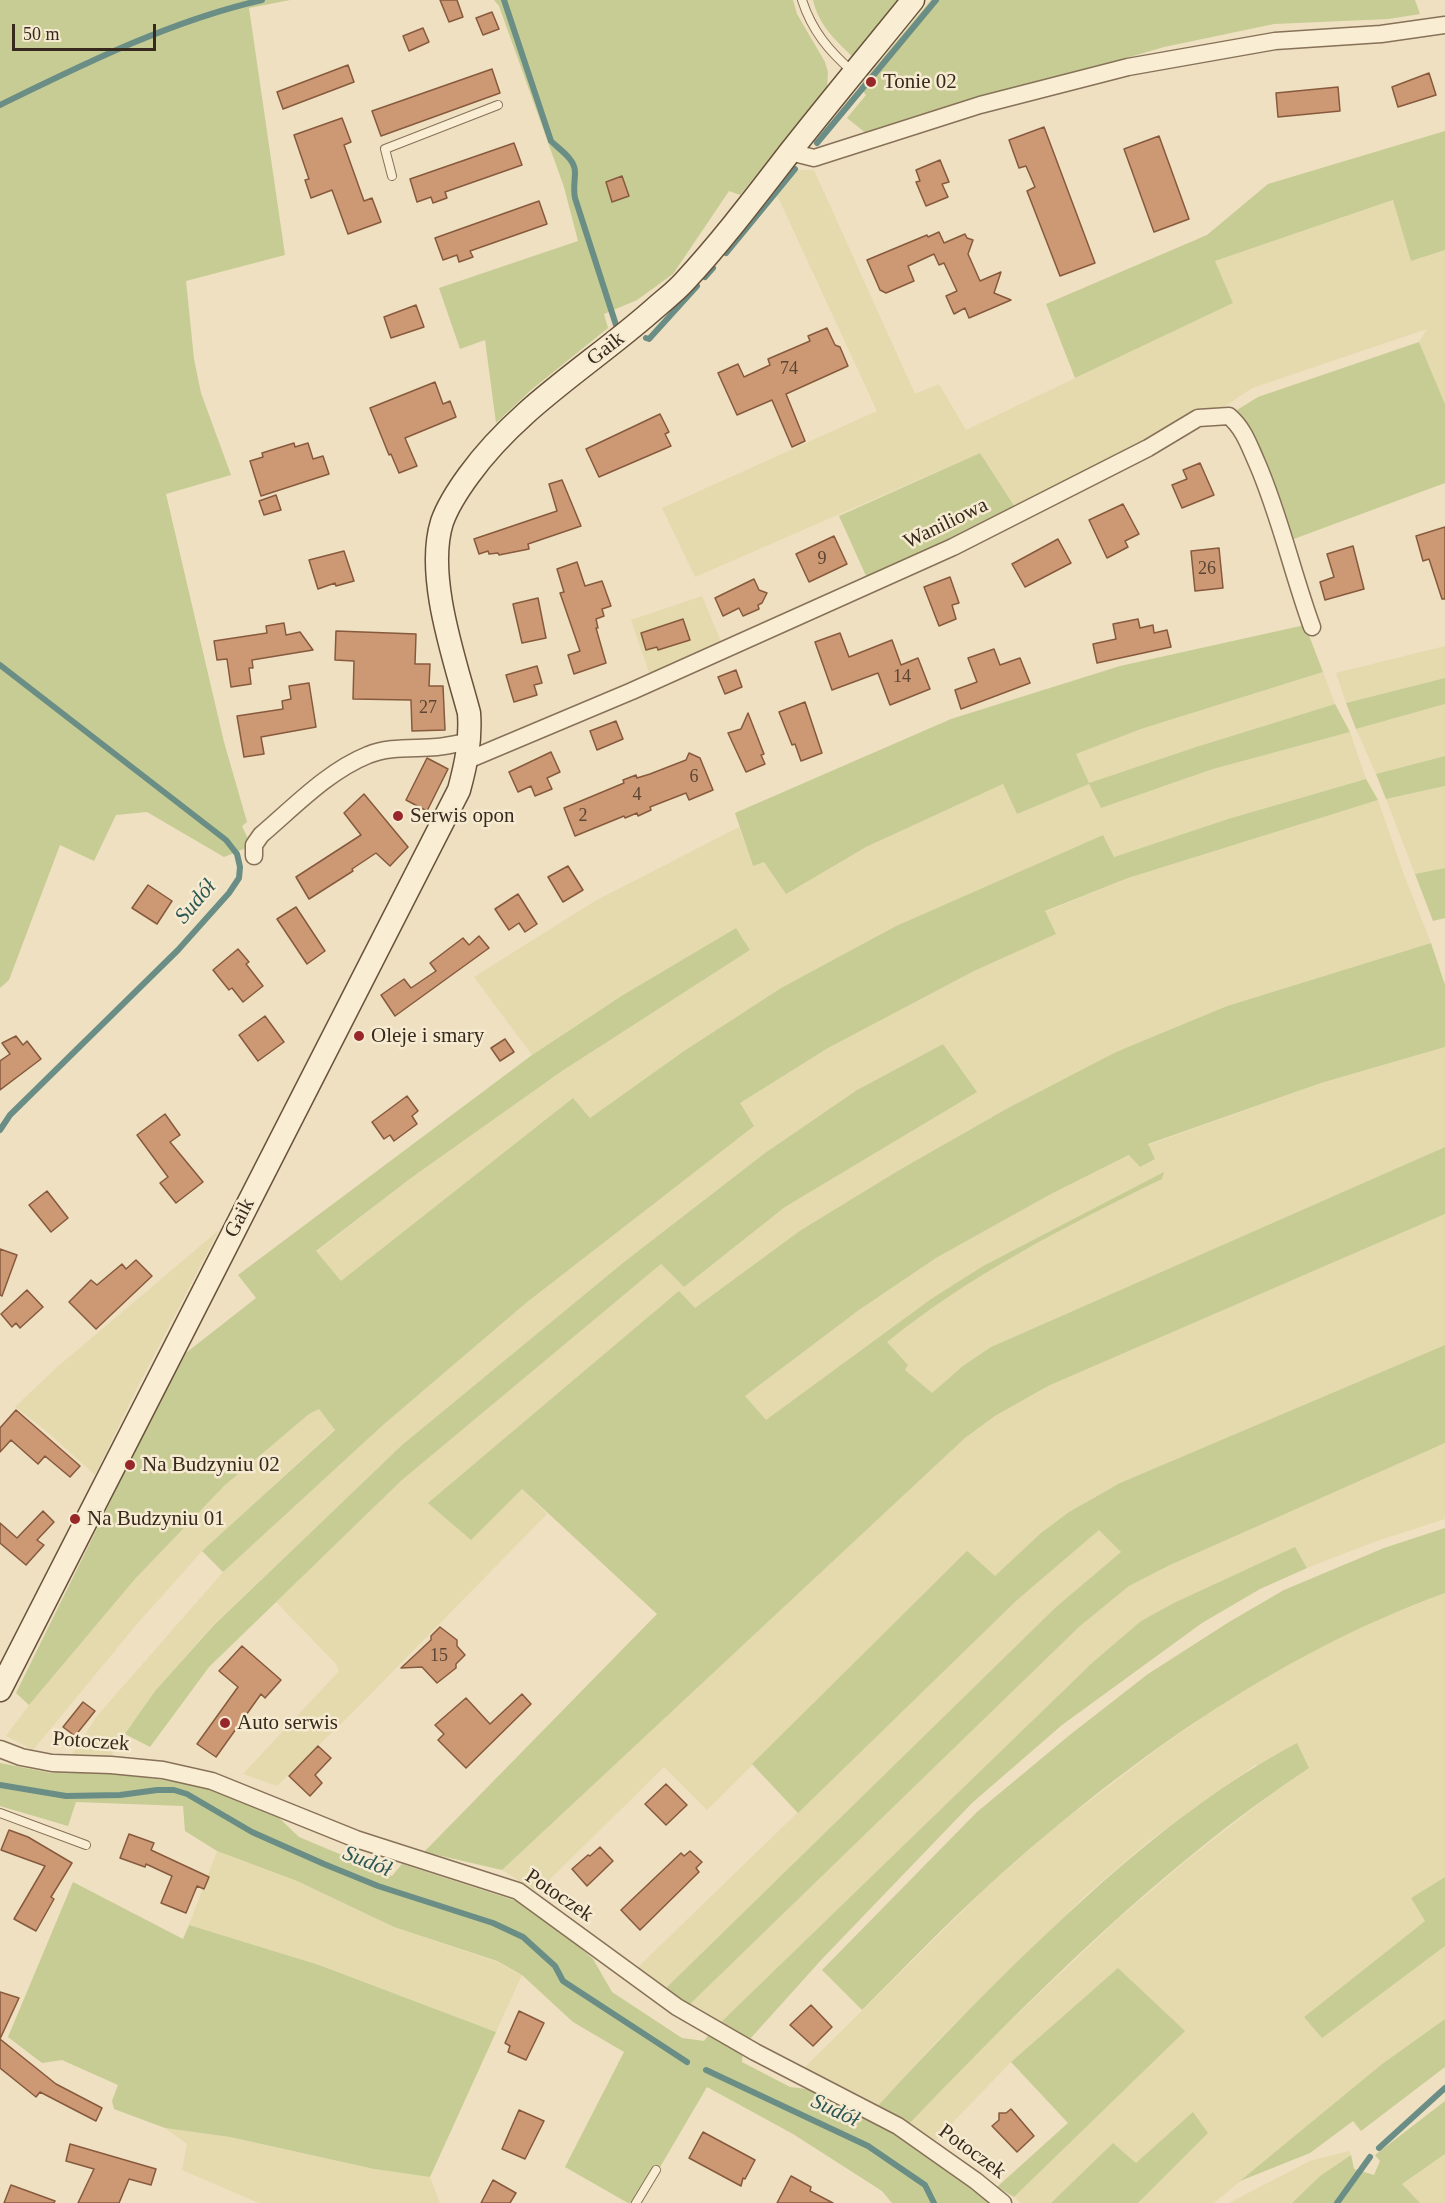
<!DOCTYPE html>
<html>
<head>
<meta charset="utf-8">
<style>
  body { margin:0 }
  #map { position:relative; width:1445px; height:2203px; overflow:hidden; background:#eee0c0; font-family:Georgia,serif }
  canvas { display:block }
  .scale { position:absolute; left:12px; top:24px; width:144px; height:27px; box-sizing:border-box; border:3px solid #37291d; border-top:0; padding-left:8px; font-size:18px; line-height:21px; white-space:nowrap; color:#37291d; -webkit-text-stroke:4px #f6ead0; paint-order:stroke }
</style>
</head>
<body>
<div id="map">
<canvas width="1445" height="2203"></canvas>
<div class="scale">50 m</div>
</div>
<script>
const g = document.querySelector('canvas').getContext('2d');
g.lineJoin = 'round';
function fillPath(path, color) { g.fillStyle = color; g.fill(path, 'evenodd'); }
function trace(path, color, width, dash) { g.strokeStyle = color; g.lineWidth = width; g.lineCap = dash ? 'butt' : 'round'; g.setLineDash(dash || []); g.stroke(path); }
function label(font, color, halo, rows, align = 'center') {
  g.font = font + ' Georgia,serif'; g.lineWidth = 5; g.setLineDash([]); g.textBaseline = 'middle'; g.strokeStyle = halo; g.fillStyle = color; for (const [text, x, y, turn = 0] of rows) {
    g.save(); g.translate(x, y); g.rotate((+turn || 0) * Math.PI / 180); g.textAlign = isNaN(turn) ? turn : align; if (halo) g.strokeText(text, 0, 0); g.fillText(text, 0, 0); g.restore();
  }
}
const farmland = new Path2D(`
  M799 170H814L915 394 939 384 966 430 1233 303 1215 261 1394 200 1411 261 1445 250V404L1419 342 1427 329 1252 388 1218 411 1017 509 980 453 695 577 662 508 877 411 777 195Z
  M702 596 722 644 651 678 631 620Z
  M1445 646V678L1346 703 1336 673Z
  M1323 672 1335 704 1196 747 1089 783 1101 808 1213 769 1350 732 1366 779 1228 819 1114 857 1103 835 896 926 781 988 684 1051 590 1118 573 1098 341 1282 316 1252 411 1178 562 1071 750 950 736 928 623 995 532 1055 474 977 595 901 739 827 753 866 763 861 786 893 866 847 1003 784 1017 814 1088 784 1076 754 1141 729Z
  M1445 704V756L1376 774 1356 729Z
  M1445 786V868L1415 874 1386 799Z
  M1378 800 1404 875 1431 943 1227 1006 1116 1052 1008 1108 901 1169 801 1230 695 1309 679 1291 522 1489 547 1514 359 1706 277 1786 243 1774 339 1671 336 1664 276 1602 402 1480 661 1264 684 1287 785 1207 976 1092 943 1044 857 1090 765 1153 624 1262 402 1445 213 1625 155 1691 108 1760 71 1756 97 1716 223 1572 383 1425 526 1303 753 1126 739 1103 828 1048 974 971 1055 934 1045 912 1128 878Z
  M1445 1047V1147L991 1347 964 1365 932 1394 905 1370 908 1365 886 1342 935 1304 987 1271 1070 1224 1162 1179 1163 1173 983 1266 931 1299 766 1421 745 1396 859 1310 936 1258 1051 1194 1130 1155 1140 1167 1155 1159 1148 1145 1321 1083Z
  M1445 1214V1345L1120 1483 1069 1512 1041 1533 995 1577 967 1552 707 1810 664 1767 537 1892 502 1870 965 1438 995 1416 1048 1386Z
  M219 1230 136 1390 95 1475 45 1430 15 1407 55 1369Z
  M319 1409 335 1429 202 1551 137 1624 33 1750 6 1736 29 1705 135 1579 224 1486 309 1414Z
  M1445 1443V1519L1374 1542 1307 1568 1295 1548 1141 1621 1093 1662 719 2024 688 2006 1080 1626 1129 1586 1170 1565Z
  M1099 1529 1121 1552 1056 1607 663 1991 635 1970 1016 1601Z
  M1445 1593V1877L1411 1898 1425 1921 1304 2017 1322 2037 1445 1946V2019L1382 2064 1214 2203H1138L1207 2133 1136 2163 1113 2143 1051 2203H1021L1014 2197 1184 2031 1118 1968 1011 2062 934 2142 908 2125 989 2041 1118 1919 1187 1860 1278 1789 1309 1768 1255 1765 1149 1841 1085 1896 936 2042 877 2107 801 2071 987 1887 1054 1828 1163 1745 1231 1698 1308 1653 1354 1629Z
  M217 1851 297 1881 394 1927 497 1962 522 1975 496 2032 319 1965 189 1925Z
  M165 2128 230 2137 374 2169 430 2177 440 2203H259L182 2170 187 2144Z
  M1349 2151 1351 2155 1320 2176 1292 2203H1229L1310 2161Z
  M1445 2154V2203H1420L1402 2184Z`);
const green = new Path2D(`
  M0 0H290L249 8 285 255 186 281 194 359 201 393 231 475 166 494 224 742 247 822 242 826 248 839 246 848 224 857 147 812 116 815 94 861 60 845 9 980 0 988Z
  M494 0H793L797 14 825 62 828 72 827 88 740 195 729 191 673 274 637 300 604 314 608 328 531 390 496 423 485 340 460 349 439 288 578 241 564 187 499 6Z
  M813 0H899L853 57C834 39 819 25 813 0Z
  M931 0H1415L1420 14 1388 19 1274 24 1164 47 867 134 847 118 866 95 859 87Z
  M1445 131V250L1411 261 1393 200 1215 261 1233 303 1075 378 1046 304 1207 235 1268 184Z
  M1419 342 1445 404V483L1291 540 1279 499 1237 410 1258 397Z
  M980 453 1017 510 867 578 839 516Z
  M1305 625 1323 672 1141 729 1076 754 1089 783 1196 747 1335 704 1350 732 1213 769 1101 808 1089 784 1017 814 1003 784 866 847 786 894 764 862 753 866 735 813 951 719 1120 666Z
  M1445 678V704L1356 729 1346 703Z
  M1445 756V786L1386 799 1376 774Z
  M1366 779 1378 800 1128 878 1045 911 1056 934 974 971 828 1048 740 1103 754 1126 526 1303 383 1425 223 1572 202 1551 335 1430 319 1409 309 1414 224 1486 135 1579 29 1705 16 1693 182 1356 256 1298 238 1275 532 1055 623 995 736 928 750 950 562 1071 411 1178 316 1251 341 1281 573 1098 590 1118 684 1051 781 988 896 926 1103 835 1114 857 1228 819Z
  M1445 868V918L1433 921 1415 874Z
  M1431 943 1445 985V1047L1321 1083 1148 1144 1155 1159 1140 1167 1129 1155 1051 1194 936 1258 859 1310 745 1396 766 1420 931 1299 983 1266 1164 1172 1162 1179C1066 1226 971 1274 887 1342L908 1365 905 1370 932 1393 964 1365 991 1347 1445 1147V1214L1048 1386 995 1416 965 1438 502 1870 424 1852 657 1614 522 1489 471 1540 428 1503 679 1291 695 1308 801 1230 901 1169 1008 1108 1116 1052 1227 1006Z
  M943 1044 977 1092 785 1207 684 1287 661 1264 402 1480 209 1667 150 1747 125 1734 155 1691 214 1625 402 1445 624 1262 765 1153 857 1090Z
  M1445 1345V1443L1170 1565 1129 1586 1080 1626 688 2006 663 1991 1056 1607 1121 1552 1099 1530 1016 1601 798 1813 752 1764 967 1551 995 1576 1041 1533 1069 1512 1120 1483Z
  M1445 1528V1593C1274 1655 1123 1764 989 1885 945 1925 904 1968 862 2010L822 1970 977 1812 1071 1734 1148 1674 1229 1622 1284 1590 1384 1548Z
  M1295 1547 1307 1568 1260 1589 1202 1623 1062 1725 972 1803 822 1959 750 2039 719 2024 1093 1662 1141 1621 1176 1602Z
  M1297 1743 1309 1768C1161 1866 1031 1997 908 2125L877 2107C923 2056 970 2008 1019 1960 1104 1878 1192 1799 1297 1743Z
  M0 1763 51 1773 78 1769 195 1784 278 1817 299 1837 392 1876 402 1864 532 1906 593 1959 612 1992 682 2038 704 2041 710 2033 743 2052 742 2062 790 2087 806 2089 869 2116 939 2162 994 2203H892L882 2191 793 2134 707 2087 639 2203H628L565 2167 624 2052 573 2022 522 1975 497 1961 394 1927 297 1881 217 1851 185 1831 183 1806 76 1802 68 1826 0 1806Z
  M1445 1877V1946L1322 2038 1304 2017 1425 1921 1411 1898Z
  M73 1882 183 1939 189 1925 319 1965 496 2032 430 2177 374 2169 230 2137 165 2128 114 2109 112 2101 118 2085 62 2060 42 2063 8 2037Z
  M1118 1968 1185 2031 1014 2197 997 2187 1068 2123 1011 2062Z
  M1445 2019V2067L1361 2131 1353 2121 1310 2153 1240 2181 1382 2064Z
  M1445 2101V2154L1402 2184 1420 2203H1292L1320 2176 1351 2155 1354 2169 1374 2175 1380 2161 1375 2155Z
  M1193 2112 1208 2133 1138 2203H1051L1113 2143 1136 2163Z`);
const stream = new Path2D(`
  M504 0 551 141C560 150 575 159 575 172 575 182 573 189 575 198L616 325
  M0 105C84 64 170 21 262 0
  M817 143 936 0
  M726 253 795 169
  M705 277 713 268
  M646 338 649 339 697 286
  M0 665 226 840 237 854 240 867 239 878 229 893 178 950 10 1115 0 1130
  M0 1785 66 1796 120 1795 157 1790H174L187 1794 252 1832 324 1864 378 1886 493 1923 523 1937 555 1966 563 1981 687 2062
  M706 2070 868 2146 925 2185 934 2203
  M1379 2148 1445 2088
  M1337 2203 1370 2157`);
const building = new Path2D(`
  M440 0H457L463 17 449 22Z
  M492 12 499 29 483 35 476 18Z
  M423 28 429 42 409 51 403 36Z
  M348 65 354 82 283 109 277 92Z
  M492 69 500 93 381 136 372 111Z
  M1429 73 1436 95 1398 107 1392 87Z
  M1338 87 1340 111 1278 117 1276 93Z
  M342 118 351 142 344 145 364 201 372 198 381 222 348 234 332 190 311 198 305 180 309 179 294 135Z
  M1044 127 1095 263 1060 276 1027 191 1035 187 1026 166 1019 168 1009 140Z
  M1159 136 1189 219 1154 232 1124 149Z
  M514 143 522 165 445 192 447 198 433 203 431 197 417 202 410 179Z
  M940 160 949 182 942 184 948 197 926 206 916 182 920 181 916 170Z
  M622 176 629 196 612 202 606 182Z
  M539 201 547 224 470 251 473 257 459 262 457 255 443 260 435 238Z
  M939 232 944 243 965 234 967 238 973 240 968 254 980 281 1001 272 994 293 1011 300 969 318 965 308 954 314 946 296 957 291 944 263 939 265 934 254 908 266 914 281 886 293 880 290 867 260 927 235 928 237Z
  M416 305 424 327 391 338 384 317Z
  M827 328 835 345 840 347 848 366 786 394 805 441 792 447 772 400 737 415 718 373 738 364 744 377 770 365 768 359 810 341 808 336Z
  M435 382 443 404 450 401 456 417 405 438 417 466 399 473 391 454 389 455 370 408Z
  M660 414 669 432 665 434 671 446 599 477 586 449Z
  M294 443 295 447 308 443 313 459 323 456 329 474 261 496 250 461 263 457 262 453Z
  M1200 463 1214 495 1182 508 1172 485 1187 479 1183 470Z
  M562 480 581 526 528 544 529 549 499 555 498 553 489 554 488 551 479 554 474 539 557 511 549 484Z
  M276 495 281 510 264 515 259 501Z
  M1123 504 1139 534 1125 541 1128 547 1107 558 1089 520Z
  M1445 527V599H1442L1429 559 1423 561 1416 536Z
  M834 536 847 564 809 582 796 554Z
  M1058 539 1071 563 1025 587 1012 564Z
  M1353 546 1364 589 1325 600 1320 582 1334 577 1327 554Z
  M1219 548 1223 588 1195 591 1191 551Z
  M344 551 354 581 336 586 335 583 318 589 309 560Z
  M577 562 585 586 602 581 611 606 602 609 604 616 596 619 598 628H596L606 663 574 674 568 655 580 651 560 593 564 592 557 569Z
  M950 577 959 603 952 605 956 619 939 626 924 587Z
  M754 579 759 590 767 593 762 603 758 605 759 609 743 616 739 608 723 616 715 598Z
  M538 598 546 638 522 643 513 604Z
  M683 619 690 640 658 650 657 647 646 650 641 633Z
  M1138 619 1140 628 1153 625 1154 633 1167 630 1171 647 1097 663 1093 644 1116 639 1113 624Z
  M284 623 286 635 300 632 313 650 252 660 253 668H249L251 684 231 687 227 659 217 660 214 641 267 633 266 626Z
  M336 631 416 634 415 664H430L429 686H443L445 730 412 731 411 700 353 699 354 661 335 660Z
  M840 633 849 657 892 640 901 665 918 658 930 689 890 705 878 673 832 690 815 642Z
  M994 649 1000 665 1020 658 1030 683 961 709 955 690 977 682 968 658Z
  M537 666 542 683 534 685 537 695 514 702 506 675Z
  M736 670 742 687 725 694 718 677Z
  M309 683 316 727 261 737 264 754 244 757 237 716 283 709 282 701 291 699 289 686Z
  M805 702 822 753 801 761 795 744 792 745 779 712Z
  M748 713 764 754 761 755 765 764 746 772 728 733 741 729Z
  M616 721 623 739 597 750 590 731Z
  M551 752 560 772 547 778 552 789 535 796 531 786 518 792 509 772Z
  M689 753 700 758 713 790 689 800 686 793 650 807 651 810 638 816 637 813 625 818 624 816 575 836 564 808 624 783 623 780 636 775 637 778 650 774 686 760Z
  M427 758 448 769 427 811 406 800Z
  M364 794 408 847 390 866 376 853 352 869 353 871 309 899 296 877 361 835 344 813Z
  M568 866 583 890 563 902 548 877Z
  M148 885 172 901 157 924 132 908Z
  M518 894 537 924 525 932 519 923 509 930 495 909Z
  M296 907 325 951 307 964 277 919Z
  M479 936 489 948 395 1016 381 995 404 979 411 988 436 971 430 963 463 938 469 945Z
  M238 949 249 962 246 964 263 986 243 1002 232 988 229 990 213 970Z
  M265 1016 284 1042 258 1061 239 1035Z
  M16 1036 23 1045 27 1041 41 1059 0 1090V1061L10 1054 2 1043Z
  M505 1039 514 1052 500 1061 491 1048Z
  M407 1096 418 1111 412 1116 417 1124 394 1141 390 1135 384 1139 372 1122Z
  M165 1114 180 1135 170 1142 203 1182 176 1203 160 1183 168 1177 137 1135Z
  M47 1191 68 1218 51 1232 29 1205Z
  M0 1249 17 1255 2 1296 0 1295Z
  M136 1260 152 1276 96 1329 69 1302 91 1280 97 1285 122 1264 126 1269Z
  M27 1290 43 1307 20 1328 16 1323 12 1327 1 1314Z
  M16 1410 80 1466 70 1477 45 1456 38 1464 11 1440 0 1452V1428Z
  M43 1511 54 1522 37 1540 44 1545 26 1565 0 1543V1523L17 1538Z
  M440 1627 457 1640V1646L465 1655 456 1664V1668L437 1683 422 1667 401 1668 431 1640V1636Z
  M242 1646 281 1680 265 1698 261 1694 216 1757 197 1744 238 1687 219 1671Z
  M522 1694 531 1704 466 1768 438 1740 444 1734 435 1725 466 1698 490 1724Z
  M83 1702 95 1711 75 1736 63 1727Z
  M318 1746 331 1758 315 1775 322 1783 310 1796 289 1776Z
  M666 1784 687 1805 666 1825 645 1804Z
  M9 1830 28 1837 72 1863 51 1897 54 1899 36 1931 14 1919 45 1866 1 1850Z
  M129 1834 154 1843 151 1850 209 1877 204 1889 197 1886 186 1913 161 1903 172 1876 146 1864 145 1867 120 1858Z
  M600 1847 613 1861 587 1886 572 1869 588 1855 590 1856Z
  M690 1851 702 1862 696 1868 699 1872 640 1930 621 1910 681 1853 684 1856Z
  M0 1992 19 1998 0 2039 56 2084 102 2108 96 2121 40 2092 36 2097 0 2068Z
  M811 2005 832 2027 813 2046 790 2025Z
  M519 2011 544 2023 526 2060 508 2052 510 2046 505 2043Z
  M1011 2109 1034 2136 1017 2152 992 2126 999 2120V2113H1006Z
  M519 2110 544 2121 525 2159 502 2149Z
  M703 2132 755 2160 745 2179 743 2178 741 2186 689 2158Z
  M70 2144 156 2169 151 2185 129 2179 119 2203H78L94 2169 66 2161Z
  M791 2176 811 2187 810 2191 833 2203H777Z
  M493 2180 516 2193 510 2203H481Z
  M11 2185 55 2201 54 2203H4Z`);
const lane = new Path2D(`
  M802 0C812 31 829 51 853 72
  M392 176 385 149 498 105
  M0 1813 86 1845
  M636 2203 656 2170`);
const street = new Path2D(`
  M790 152 814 158 980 105 1128 67 1275 41 1381 34 1445 25
  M468 760 632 691 953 547 1148 448 1198 418 1229 416C1244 429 1249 445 1257 463 1280 516 1292 572 1312 627
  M254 856V845L261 835C294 807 328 771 368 755 389 746 415 749 437 747 448 746 458 743 469 742
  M0 1749 21 1757 52 1763 111 1765 163 1770 212 1781 356 1839 518 1891 677 2007 755 2052 898 2126 976 2181 1003 2203`);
const secondary = new Path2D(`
  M0 1690 459 790C466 764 471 741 469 713 455 660 425 576 442 522 448 505 458 490 469 475 518 407 592 364 654 309 664 300 675 292 684 282 722 241 756 196 790 152 830 101 872 51 913 0`);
const markers = [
  [871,82,6,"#972729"],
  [398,816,6,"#972729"],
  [359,1036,6,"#972729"],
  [130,1465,6,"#972729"],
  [75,1519,6,"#972729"],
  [225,1723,6,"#972729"]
];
const numberNames = [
  ["74",789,369],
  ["9",822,559],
  ["26",1207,569],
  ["14",902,677],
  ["27",428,708],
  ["6",694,777],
  ["4",637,795],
  ["2",583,816],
  ["15",439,1656]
];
const poiNames = [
  ["Tonie 02",883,82],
  ["Serwis opon",410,816],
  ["Oleje i smary",371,1036],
  ["Na Budzyniu 02",142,1465],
  ["Na Budzyniu 01",87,1519],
  ["Auto serwis",237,1723]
];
const streetNames = [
  ["Gaik",606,349,-38],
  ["Waniliowa",946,524,-26],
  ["Gaik",240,1218,-63],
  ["Potoczek",91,1742,4],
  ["Potoczek",559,1896,34],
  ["Potoczek",972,2152,36]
];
const waterNames = [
  ["Sudół",196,902,-49],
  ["Sudół",367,1862,22],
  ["Sudół",835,2111,25]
];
fillPath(farmland, '#e4daad');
fillPath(green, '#c6cc94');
trace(stream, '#6a8e85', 6);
fillPath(building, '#cd9975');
trace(building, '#875a3d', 1.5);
trace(lane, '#877158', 10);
trace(street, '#877158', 19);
trace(secondary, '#69523b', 25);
trace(lane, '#f9edd3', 8);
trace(street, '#f9edd3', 16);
trace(secondary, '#f9edd3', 22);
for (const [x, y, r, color] of markers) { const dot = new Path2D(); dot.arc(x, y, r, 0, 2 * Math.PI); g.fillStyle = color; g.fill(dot); trace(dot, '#f6ead0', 2); }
label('18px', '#5c4533', null, numberNames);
label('21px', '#37291d', '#f6ead0', poiNames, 'left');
label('21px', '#37291d', '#f6ead0', streetNames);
label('italic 22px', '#2b5754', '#f6ead0', waterNames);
</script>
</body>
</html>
